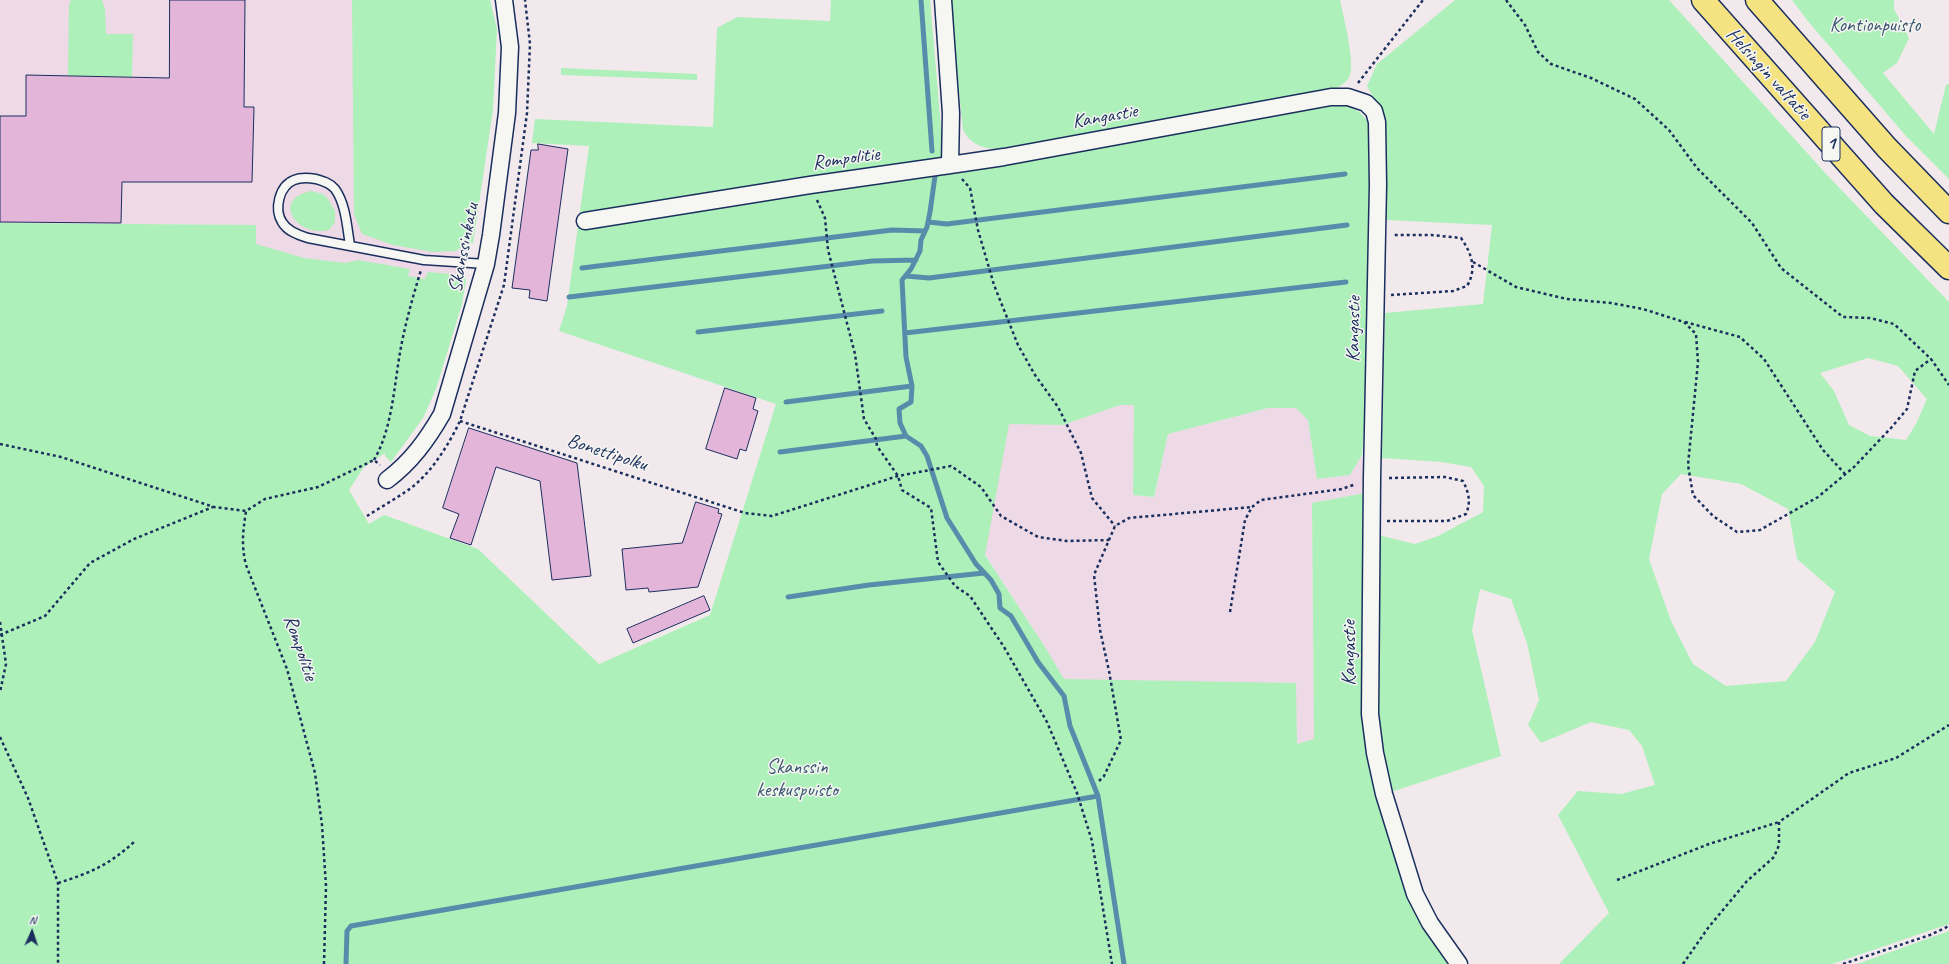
<!DOCTYPE html>
<html>
<head>
<meta charset="utf-8">
<style>
  body { margin:0 }
  #map { position:relative; width:1949px; height:964px; overflow:hidden; background:#f2e9ed; font-family:Caveat,sans-serif }
  canvas { display:block }
  .north { position:absolute; left:12px; top:912px; width:40px; height:40px; -webkit-text-stroke:3px #f6f6f2; paint-order:stroke; rotate:3deg; font-size:11px; font-weight:700; line-height:16px; text-align:center; color:#1b2f5e }
  .north::after { content:''; display:block; margin:auto; width:14px; height:18px; background:#1b2f5e; clip-path:polygon(50% 0,100% 100%,50% 72%,0 100%) }
</style>
</head>
<body>
<div id="map">
<canvas width="1949" height="964"></canvas>
<div class="north">N</div>
</div>
<script>
const g = document.querySelector('canvas').getContext('2d');
g.lineJoin = 'round';
function fillPath(path, color) { g.fillStyle = color; g.fill(path, 'evenodd'); }
function trace(path, color, width, dash) { g.strokeStyle = color; g.lineWidth = width; g.lineCap = dash ? 'butt' : 'round'; g.setLineDash(dash || []); g.stroke(path); }
function label(font, color, halo, rows, align = 'center') {
  g.font = font + ' Caveat,sans-serif'; g.lineWidth = 3; g.setLineDash([]); g.textBaseline = 'middle'; g.strokeStyle = halo; g.fillStyle = color; for (const [text, x, y, turn = 0] of rows) {
    g.save(); g.translate(x, y); g.rotate((+turn || 0) * Math.PI / 180); g.textAlign = isNaN(turn) ? turn : align; if (halo) g.strokeText(text, 0, 0); g.fillText(text, 0, 0); g.restore();
  }
}
const built = new Path2D(`
  M0 0H364V232L468 248 461 285 255 251V225L0 223Z
  M1134 404V495L1154 497 1168 434 1268 408H1296L1308 420 1317 479 1350 475 1362 455 1365 493 1312 503 1314 740 1248 757 1116 771 1045 647 957 511 969 413 1063 425 1120 405Z`);
const green = new Path2D(`
  M71 0H102L105 9 106 34H133L132 77 68 76 69 5Z
  M352 0H490L497 29 493 110 473 243 468 245V248L463 247 455 251 433 252 393 245 362 234 354 214Z
  M831 0H930L942 139 957 169 1329 105C1352 105 1362 109 1372 130L1370 347 1362 455 1350 475 1317 479 1308 420 1296 408H1268L1168 434 1154 497 1133 495 1134 405H1120L1063 425 1009 424 985 555 1045 647 1064 679 1296 683 1297 744 1314 739 1312 503 1365 493 1376 789 1452 964H0V223L256 225V244L304 258 345 263 358 260 410 269 408 276 425 279 428 272 462 275 466 280 462 304 436 389 423 418 391 462 385 456V453L364 467 349 490 369 524 384 515 478 549 599 664 710 615 776 404 559 331 567 306 589 146 532 143 535 119 713 127 717 28 737 17 830 21Z
  M950 0H1340C1343 16 1355 60 1350 75 1346 86 1330 91 1320 95L998 149C981 148 972 145 963 130Z
  M1455 0H1669L1828 176 1949 302V924L1832 964H1559L1609 913 1558 815 1578 791 1621 794 1655 785 1642 746 1629 730 1591 722 1541 743 1528 725 1539 700 1527 643 1511 599 1480 589 1472 630 1501 756 1388 793 1375 705 1378 535 1415 544 1438 536 1483 512 1484 486 1471 467 1441 462 1382 458 1385 313 1483 304 1492 225 1386 220 1385 137 1382 113 1367 86 1377 64ZM1868 358 1898 366 1927 399 1916 424 1906 440 1870 436 1849 425 1834 391 1820 373ZM1681 474 1741 484 1788 509 1797 559 1835 592 1815 642 1786 681 1726 686 1693 664 1671 621 1649 559 1662 494Z
  M1792 0H1894V9L1909 38 1897 63 1883 73 1934 134 1946 85 1949 84V179L1905 135 1807 20Z
  M561 68 697 74V80L561 75Z
  M311 191 323 194 328 199 335 211V222L329 230C298 238 270 200 311 191Z
  M1949 931V964H1857Z`);
const stream = new Path2D(`
  M921 0 932 151
  M935 176 930 212 927 227 921 240 920 251 911 269 902 280 906 357 912 386 911 402 899 409 900 423 906 436 921 446 927 456 947 518 976 564 991 580 999 594 1000 608 1011 616 1038 662 1064 696 1070 726 1098 796 1124 964
  M928 222 947 224 1345 174
  M582 268 892 230 925 231
  M906 276 929 278 1347 225
  M569 297 872 261 916 260
  M698 332 882 311
  M905 333 1346 282
  M786 402 912 386
  M780 452 906 436
  M788 597 869 585 984 573
  M346 964 347 931 351 926 1098 796`);
const building = new Path2D(`
  M170 0H245L244 107H254L252 182H122L121 223 0 222V116H26V75L169 78Z
  M538 144 568 149 547 301 529 298 530 290 512 288 531 150H538Z
  M725 388 756 398 753 409 758 411 746 451 740 449 737 459 706 449Z
  M469 428 577 463 591 576 552 580 540 481 496 467 471 545 450 538 459 514 443 508Z
  M696 502 719 509 718 513 722 514 698 587 649 592 648 588 626 590 622 549 682 543Z
  M704 596 710 610 633 643 627 629Z`);
const path = new Path2D(`
  M1506 0 1525 25 1538 52 1551 64 1591 78 1635 99 1669 130 1697 168 1752 223 1781 268 1843 317 1870 318 1894 324 1931 359 1949 385
  M1358 83 1423 0
  M962 179 970 188 978 230 994 285 1018 345 1035 375 1058 407 1081 453 1092 498 1115 526
  M817 200 825 218 828 250 855 354 864 419 876 439 877 446 898 476 902 490 931 508 938 562 955 586 970 596 1004 647 1047 722 1077 793 1092 841 1112 964
  M1473 262 1516 287 1567 299 1611 303 1643 309 1684 322 1696 334 1698 362 1688 465 1693 495 1713 516 1737 532 1760 530 1818 497 1854 467 1891 428 1907 409 1915 371 1931 359
  M1391 295 1453 291 1467 286C1477 269 1472 254 1461 238L1431 235H1392
  M1685 322 1740 337 1764 359 1823 450 1845 474
  M460 421 745 513 772 516 898 476 951 466 981 487 1001 516 1038 537 1067 541 1109 540
  M0 444 61 457 214 507 246 511
  M374 460C393 427 394 384 401 347 406 321 413 296 421 270
  M367 516C381 507 397 498 411 488 432 472 449 444 460 421L504 285 527 113 530 44 525 0
  M1387 521H1447L1466 514C1471 502 1469 493 1463 481L1445 477 1388 478
  M1230 612 1245 520 1252 507 1261 500 1342 489 1356 484
  M0 622 6 664 0 692
  M0 635 45 616 90 563 134 539 213 507
  M0 737 28 798 58 883V964
  M1099 781 1104 776 1121 740 1109 671 1100 630 1094 575 1115 526 1129 518 1252 507
  M1617 880 1709 844 1779 822
  M58 883C90 873 109 865 134 842
  M324 964 326 886 322 825 315 773 287 669 246 565C241 544 243 532 246 511L265 499 318 487 374 460 380 465
  M1683 964 1708 928 1747 881 1774 857 1779 845V822L1849 773 1896 758 1949 725
  M1843 964 1930 935 1949 926`);
const lane = new Path2D(`
  M350 245C347 228 346 204 335 189 330 183 323 181 316 179 310 178 301 177 294 180 279 186 274 209 282 222 287 231 298 235 308 238L424 260 486 264`);
const street = new Path2D(`
  M950 165 1004 157 1331 97H1348L1366 103 1374 111 1377 122 1378 185 1372 478 1370 714 1375 753 1384 794 1415 894 1430 923 1459 964
  M585 221 810 185 950 165 951 113 943 0
  M387 480C411 462 427 440 442 414L486 264 491 235 507 113 510 47 504 0`);
const highway = new Path2D(`
  M1703 0 1884 204 1949 268
  M1757 0 1887 148 1949 212`);
const shields = [
  [1831,144,18]
];
const shieldNames = [
  ["1",1831,144]
];
const parkNames = [
  ["Kontionpuisto",1875,26],
  ["Skanssin",797,768],
  ["keskuspuisto",797,791]
];
const streetNames = [
  ["Helsingin valtatie",1768,74,48],
  ["Kangastie",1105,117,-10],
  ["Rompolitie",846,159,-8],
  ["Skanssinkatu",464,248,-79],
  ["Kangastie",1354,329,-89],
  ["Bonettipolku",607,453,18],
  ["Rompolitie",300,648,71],
  ["Kangastie",1350,653,-90]
];
fillPath(built, '#eed9e7');
fillPath(green, '#aef0b9');
trace(stream, '#578daa', 5);
fillPath(building, '#e3b5d8');
trace(building, '#1b2f5e', 1);
trace(lane, '#1b2f5e', 11);
trace(street, '#1b2f5e', 19);
trace(highway, '#1b2f5e', 25);
trace(path, '#1b2f5e', 2.5, [3, 3]);
trace(lane, '#f6f6f2', 8);
trace(street, '#f6f6f2', 16);
trace(highway, '#f5e382', 22);
for (const [x, y, w] of shields) { const box = new Path2D(); box.roundRect(x - w / 2, y - 17, w, 34, 3); g.fillStyle = '#f6f6f2'; g.fill(box); trace(box, '#1b2f5e', 1); }
label('bold 19px', '#1b2f5e', null, shieldNames);
label('20px', '#385670', '#f6f6f2', parkNames);
label('20px', '#1b2f5e', '#f6f6f2', streetNames);
</script>
</body>
</html>
